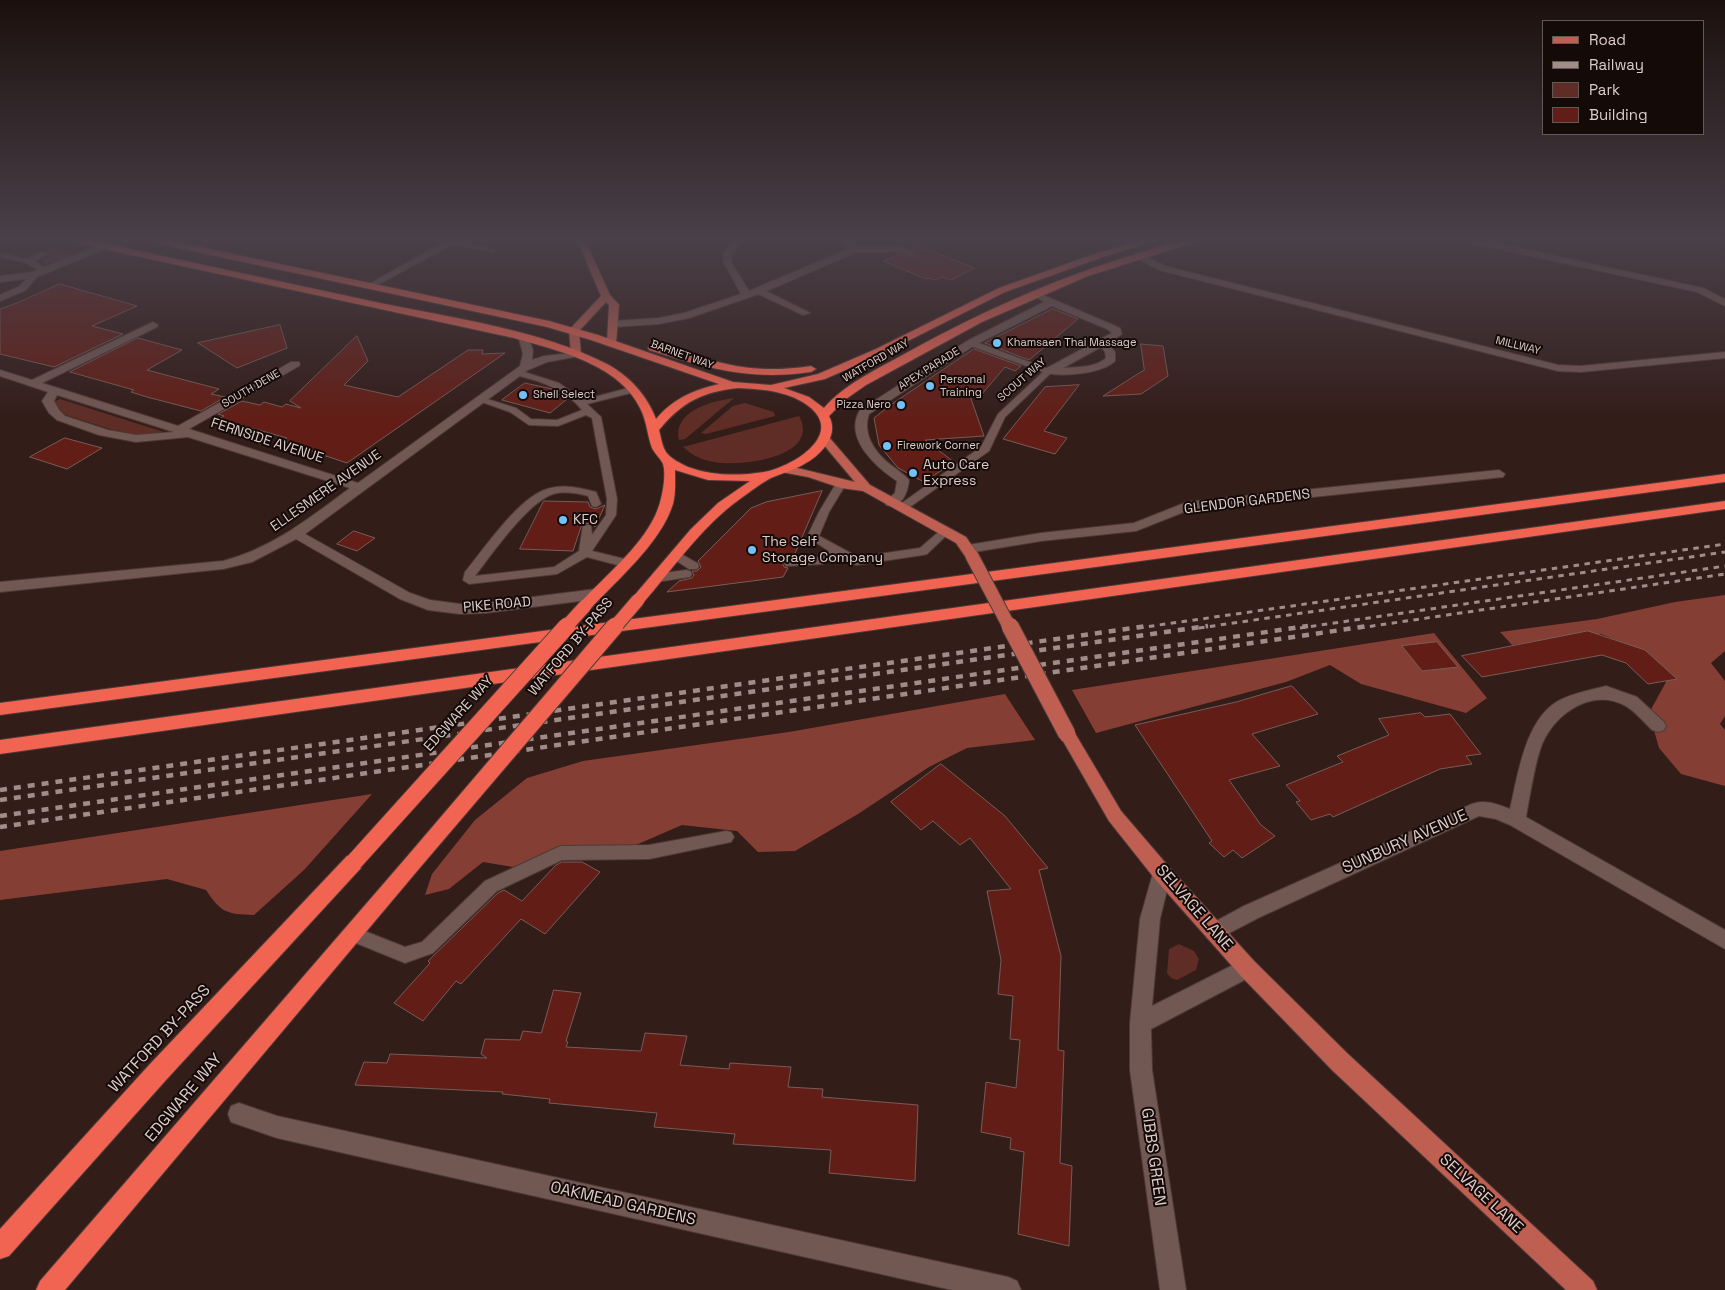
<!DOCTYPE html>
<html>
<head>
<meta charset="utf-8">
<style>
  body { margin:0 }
  #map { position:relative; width:1725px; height:1290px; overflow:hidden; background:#331d19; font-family:"Space Grotesk",sans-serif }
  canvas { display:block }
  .legend { position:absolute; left:1542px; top:20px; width:162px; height:115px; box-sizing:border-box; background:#140a08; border:1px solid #645856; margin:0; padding:6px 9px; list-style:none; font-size:15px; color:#ddcdca }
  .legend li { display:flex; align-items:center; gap:10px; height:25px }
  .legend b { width:25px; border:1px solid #645856 }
</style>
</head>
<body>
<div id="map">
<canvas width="1725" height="1290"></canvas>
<ul class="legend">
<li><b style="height:6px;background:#be5f52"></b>Road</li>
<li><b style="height:6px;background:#9f8d8a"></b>Railway</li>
<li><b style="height:14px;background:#5f2d26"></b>Park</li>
<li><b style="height:14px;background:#621e16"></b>Building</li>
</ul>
</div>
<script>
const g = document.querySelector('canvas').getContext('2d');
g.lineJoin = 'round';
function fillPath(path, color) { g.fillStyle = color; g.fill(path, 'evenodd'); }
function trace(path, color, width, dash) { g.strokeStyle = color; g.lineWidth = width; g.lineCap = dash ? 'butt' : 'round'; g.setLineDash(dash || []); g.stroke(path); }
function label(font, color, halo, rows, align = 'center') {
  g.font = font + ' "Space Grotesk",sans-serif'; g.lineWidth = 4; g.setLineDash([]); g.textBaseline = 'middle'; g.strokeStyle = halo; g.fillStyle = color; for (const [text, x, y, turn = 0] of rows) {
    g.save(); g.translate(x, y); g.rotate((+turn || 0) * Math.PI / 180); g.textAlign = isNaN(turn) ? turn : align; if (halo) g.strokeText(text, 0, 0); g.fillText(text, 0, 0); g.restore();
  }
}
const green = new Path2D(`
  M51 249 73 254 66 258 46 266 42 260 54 253 46 251Z
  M734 398 685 439 679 440C673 410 713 401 734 398Z
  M60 399 164 432V434L129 435 72 417 61 413 54 402Z
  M745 403 774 412 775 416 706 434 701 433 733 406Z
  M799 416C822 458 738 467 714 462 701 460 692 455 683 447Z
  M1179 944 1194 951 1199 959 1196 970 1177 980 1171 978 1167 973 1169 949Z`);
const forest = new Path2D(`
  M1725 595V651L1711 663 1725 681V716L1720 724 1725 730V786L1681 774 1659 748 1649 713 1666 682 1648 653 1601 634 1512 645 1500 632 1597 619 1675 602Z
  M1434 633 1487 698 1466 713 1361 684 1330 665 1286 682 1096 733 1072 690Z
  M1005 694 1035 740 967 748 929 767 858 814 795 851 758 852 737 831 682 825 608 857 554 853 513 867 483 862 449 889 425 895 432 874 475 820 527 778 583 761 789 732Z
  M372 794 304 870 254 915C227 914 221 913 206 890L167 879 0 900V851Z`);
const building = new Path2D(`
  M919 246 975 268 951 280 942 277 935 280 929 278 926 279 883 261 899 254 913 256 918 252 912 249Z
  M60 284 137 306 92 326 123 334 54 367 0 354V309L17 303Z
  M1053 309 1078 319 1029 360 985 343Z
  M280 325 287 348 237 368 198 343Z
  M357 336 368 361 344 385 398 397 468 350H483L482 354 505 353 347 463 281 441 287 438 219 419 224 416 218 414 242 401 260 405 264 402 282 407 286 404 301 408 290 401Z
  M138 338 182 350 147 370 219 389 211 394 225 397 201 411 147 397 131 392 134 390 70 372Z
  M1141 344 1163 346 1168 376 1141 394 1103 396 1144 370Z
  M974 349 1021 366 1015 371 1005 367 982 394 969 393 984 436 925 440 954 462 924 482 898 468 879 445 874 418 889 406Z
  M525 383 552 389 567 399 550 413 502 400Z
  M1079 385 1044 431 1067 438 1055 454 1003 439 1045 387Z
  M65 438 102 448 67 469 30 457Z
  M822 491 793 558H786L782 562 784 567 788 568 783 577 667 592 679 581 692 578 694 575 692 571H697L701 567 698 561 751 508 766 502Z
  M544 501 588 502 590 507 596 509 605 505 595 527 591 523 582 524 573 551 520 549Z
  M354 531 375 538 357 551 337 544Z
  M1588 631 1645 650 1677 679 1648 684 1626 663 1602 655 1482 677 1462 656Z
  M1437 642 1458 667 1422 671 1402 646Z
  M1292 686 1318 714 1252 734 1280 766 1229 780 1261 825 1275 836 1242 858 1233 850 1224 857 1209 843 1212 841 1135 725 1236 702Z
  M1421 713 1425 717 1450 714 1481 754 1466 756 1472 764 1440 769 1333 817 1330 814 1311 820 1296 802 1300 801 1286 785 1343 762 1337 756 1389 735 1379 719Z
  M941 764 1005 816 1048 868 1039 870 1061 956 1058 1050 1064 1051 1060 1163 1072 1166 1069 1246 1018 1234 1024 1152 1010 1149 1011 1138 981 1132 986 1082 1016 1088 1020 1040 1010 1039 1013 996 998 994 1001 960 987 891 1011 889 970 838 960 845 933 821 921 830 891 802Z
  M562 862H582L600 872 545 934 521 919 461 984 456 981 423 1021 394 1003 430 963 428 961 498 893 504 890 522 901 555 866Z
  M554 990 581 993 566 1041 568 1042 566 1047 641 1051 645 1033 687 1036 680 1065 729 1069 730 1063 791 1067 788 1087 823 1089 822 1097 918 1105 915 1181 829 1173 831 1150 733 1144 735 1134 654 1127 657 1113 549 1103 550 1099 502 1094 503 1092 355 1085 364 1062 387 1063 390 1054 487 1058 481 1054 485 1039 520 1040 523 1031 541 1033Z`);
const lane = new Path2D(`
  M459 241 496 250 492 252 459 245 449 246 374 287 367 285 444 242Z
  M42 252 49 254 34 261 46 269 47 271 43 273 26 263 0 257V253L27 259Z
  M756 289H762L810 313 803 315 756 293Z
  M971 340 1053 371 1005 417 989 451 907 509H899L898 507 899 505 981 447 998 414 1043 372 968 345 967 343Z
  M518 370 559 383 583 400 632 387 637 390 635 392 587 404 601 417 617 499 616 515 592 551 629 560 631 563 629 566 625 567 587 557 557 574 469 584 463 580 465 572C484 549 515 503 542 491 559 483 578 487 596 492L601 504 596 507 592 506 588 496C577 493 564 491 553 494 528 502 492 554 475 576L554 567 579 551 583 525H591L592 535 606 515 607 499 592 418 586 415 558 426 529 425 510 412 476 400 481 397 516 408 531 419 557 420 582 410C565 389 541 381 515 375V371Z
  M841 481 846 484 829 512 819 536 858 557 920 548 942 529 946 528 951 531 927 554 923 555 856 565 837 555 823 564 786 566 784 563 786 560 820 557 829 551 807 537 819 512 837 482Z
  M676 551 697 563 699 566 697 569H689L672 558 670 555Z
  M686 570 690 571 692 574 690 577 656 582 650 578 656 574Z
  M726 831 731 832 734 837 731 842 649 859 562 860 497 891 433 953 405 963 346 939 344 934 346 929 352 926 405 947 422 942 485 881 556 848 561 846 649 845Z`);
const street = new Path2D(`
  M735 240H744L731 254 732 263 749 291 850 248 842 240H851L858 246H896L916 252 912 255 896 252H857L762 293 689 318 659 324 614 327 609 324 614 321 659 318 684 313 741 294 724 263 723 254Z
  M1466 240H1482L1703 288 1725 299V306L1697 292 1470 243Z
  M105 243 108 244V248L37 277 26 290 0 301V295L20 286 26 279 0 282V276L32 272Z
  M1138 252 1165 266 1558 365 1581 366 1725 352V358L1581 372 1558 371 1159 270 1135 257V253Z
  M1043 295 1120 328 1122 334 1108 343 1115 352V361C1101 374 1063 377 1045 373L1044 371 1045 369 1112 333 1107 329 1052 306 975 345 869 414C862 434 875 453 891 465 897 470 904 474 909 480 908 492 902 509 886 505L885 502 895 493 897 481C876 467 843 438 860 410L967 341 1044 302 1038 298ZM1101 347 1105 352 1106 358C1095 368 1077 367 1063 368Z
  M153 322 158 325 157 327 42 383 178 426 291 362H299L300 364 299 366 189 429 358 483 520 366 523 354 519 339 520 337 524 336 529 339 533 350 532 360 544 356 580 352 581 354 580 356 547 362 528 370 305 534 410 593 430 600 460 604 485 603 596 589 601 591 603 594 601 597 596 599 485 613 460 614 428 610 400 599 296 539 252 562 223 569 0 592V582L223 561C271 549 311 517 350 488L188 437 136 442 99 435 57 420 49 413 42 401 48 392 0 376V370L32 380ZM57 395 174 432 136 435 108 430 65 416 59 410 54 401Z
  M1499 470 1505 474 1503 477 1189 510 1136 531 1041 541 968 553 961 549 968 545 1041 533 1134 523 1187 502Z
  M1606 686 1637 697 1664 722 1666 726 1664 730 1658 732 1652 730C1644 722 1634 710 1624 705 1592 689 1557 712 1543 742 1535 760 1530 796 1526 817L1725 930V949L1510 825 1496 819 1479 816 1258 918 1214 941 1207 938 1204 932 1207 926 1244 906 1472 804C1485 799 1497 804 1510 809 1518 775 1525 720 1558 701 1573 693 1590 690 1606 686Z
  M1162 865 1169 867 1171 873 1160 919 1152 1006 1247 958 1254 961 1257 968 1254 975 1151 1029 1152 1070 1186 1290H1160L1130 1070V1023L1140 919 1153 873 1155 867Z
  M239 1103 277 1116 1008 1277 1017 1281 1021 1290H952L277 1138 231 1122 228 1114 231 1106Z`);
const primary = new Path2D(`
  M577 240H585L610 295 619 305 616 344H608L607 342 609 305 606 302 579 331 581 354 576 357 571 354 569 330 601 296Z
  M824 434 828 436 870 485 966 537 979 556 977 559H967L956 543 863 491 841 488 808 477 781 472 779 469 785 465 855 482 818 438Z
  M1067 728 1073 730 1121 811 1169 867 1254 961 1348 1054 1593 1281 1597 1290H1566L1332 1070 1240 975 1155 879 1109 821 1059 734 1061 730Z`);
const highway = new Path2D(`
  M72 240H88C185 261 283 282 380 303 453 318 541 330 607 364 629 376 647 395 656 419 673 399 693 390 719 384L591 340 547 327 155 243 151 240H167L549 321 598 335 733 382 771 385 818 374 876 349 999 288 1097 253 1145 240H1158L1103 257 1005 292 884 353 825 379 784 388 809 397 824 408C844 385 872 372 899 357 974 315 1053 279 1136 254 1157 248 1180 240 1202 240L1088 276 982 322 866 385 846 399 829 416C835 427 832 438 824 448 810 465 791 470 771 478 761 483 737 501 727 509 695 536 670 572 643 603H633L631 600 633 597 691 529 718 503 750 481 708 480 675 470C675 481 676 493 673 504 661 543 617 580 590 609H580L578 606 580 603C605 576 639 549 655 516 661 504 667 477 663 464 661 459 655 454 652 448 647 435 647 421 640 408 619 364 556 350 514 338L76 243ZM738 388C762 389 791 391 811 408 844 437 789 468 764 472 739 476 712 476 688 467 680 463 671 459 666 452 662 446 661 437 659 430 682 402 702 392 738 388Z
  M653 345C714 360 746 376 811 366L816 369 811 372C750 381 707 368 649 350L648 348 649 346Z
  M1725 474V482L0 715V703Z
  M1725 501V509L0 754V740Z
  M417 850 423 852 426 858 423 864 65 1290H36L40 1281 411 852Z
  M354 854 361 856 363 862 361 868 166 1080 9 1256 0 1259V1229L150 1064 347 856Z`);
const railFar1 = new Path2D(`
  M1138 628 1725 544
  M1199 628 1725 552
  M1300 628 1725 566
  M1359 628 1725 574`);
const rail = new Path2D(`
  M0 790 1147 626
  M0 800 1208 626
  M0 816 1308 626
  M0 827 1368 626`);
const primaryBridgeFar1 = new Path2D(`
  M972 556 1010 628`);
const primaryBridge = new Path2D(`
  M1010 626 1067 734`);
const highwayBridgeFar1 = new Path2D(`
  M565 628 585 606
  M614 628 638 600`);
const highwayBridge = new Path2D(`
  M417 858 615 626
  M354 862 567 626`);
const markers = [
  [997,343,5,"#73c1f5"],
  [930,386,5,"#73c1f5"],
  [523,395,5,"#73c1f5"],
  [901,405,5,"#73c1f5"],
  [887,446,5,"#73c1f5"],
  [913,473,5,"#73c1f5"],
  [563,520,5,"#73c1f5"],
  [752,550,5,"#73c1f5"]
];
const farPoinames = [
  ["Khamsaen Thai Massage",1007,343],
  ["Personal",940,380],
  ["Training",940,393],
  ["Shell Select",533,395],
  ["Pizza Nero",891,405,"right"],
  ["Firework Corner",897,446]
];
const farStreetnames = [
  ["MILLWAY",1518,346,14],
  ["BARNET WAY",682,355,20],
  ["WATFORD WAY",876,361,-30],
  ["APEX PARADE",929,369,-32],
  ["SCOUT WAY",1022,380,-41],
  ["SOUTH DENE",251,389,-30]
];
const streetNames = [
  ["FERNSIDE AVENUE",267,441,18],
  ["ELLESMERE AVENUE",326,491,-35],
  ["GLENDOR GARDENS",1247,502,-7],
  ["PIKE ROAD",497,605,-5],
  ["WATFORD BY-PASS",571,647,-50],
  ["EDGWARE WAY",459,714,-48]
];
const poiNames = [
  ["Auto Care",923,465],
  ["Express",923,481],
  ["KFC",573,520],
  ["The Self",762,542],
  ["Storage Company",762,558]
];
const nearStreetnames = [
  ["SUNBURY AVENUE",1405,842,-24],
  ["SELVAGE LANE",1194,908,49],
  ["WATFORD BY-PASS",160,1039,-47],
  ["EDGWARE WAY",184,1098,-50],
  ["GIBBS GREEN",1153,1157,82],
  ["SELVAGE LANE",1481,1194,43],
  ["OAKMEAD GARDENS",623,1204,13]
];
fillPath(green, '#5f2d26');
fillPath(forest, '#853e34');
fillPath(building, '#621e16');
trace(building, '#775c58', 1);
trace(lane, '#4d3a38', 2);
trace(street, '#4d3a38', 2);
trace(primary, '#4d3a38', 2);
trace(highway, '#4d3a38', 2);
fillPath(lane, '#725853');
fillPath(street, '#725853');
fillPath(primary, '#be5f52');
fillPath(highway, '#f16452');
trace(railFar1, '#9f8d8a', 3, [5.5, 5.5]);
trace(rail, '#9f8d8a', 4.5, [7, 7]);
trace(primaryBridgeFar1, '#4d3a38', 15, []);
trace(primaryBridge, '#4d3a38', 19, []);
trace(highwayBridgeFar1, '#4d3a38', 15, []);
trace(highwayBridge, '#4d3a38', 19, []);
trace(primaryBridgeFar1, '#be5f52', 13);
trace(primaryBridge, '#be5f52', 17);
trace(highwayBridgeFar1, '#f16452', 13);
trace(highwayBridge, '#f16452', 17);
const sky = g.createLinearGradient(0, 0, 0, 421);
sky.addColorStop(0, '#1c100e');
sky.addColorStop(0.57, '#4a4049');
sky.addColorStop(1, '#4a404900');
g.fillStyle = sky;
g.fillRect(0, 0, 1725, 421);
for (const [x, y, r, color] of markers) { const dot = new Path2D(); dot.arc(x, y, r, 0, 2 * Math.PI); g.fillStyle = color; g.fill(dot); trace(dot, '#140a08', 2); }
label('11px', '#ddcdca', '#140a08', farPoinames, 'left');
label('11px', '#ddcdca', '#140a08', farStreetnames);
label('14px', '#ddcdca', '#140a08', streetNames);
label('14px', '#ddcdca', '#140a08', poiNames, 'left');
label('16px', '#ddcdca', '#140a08', nearStreetnames);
</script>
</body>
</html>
